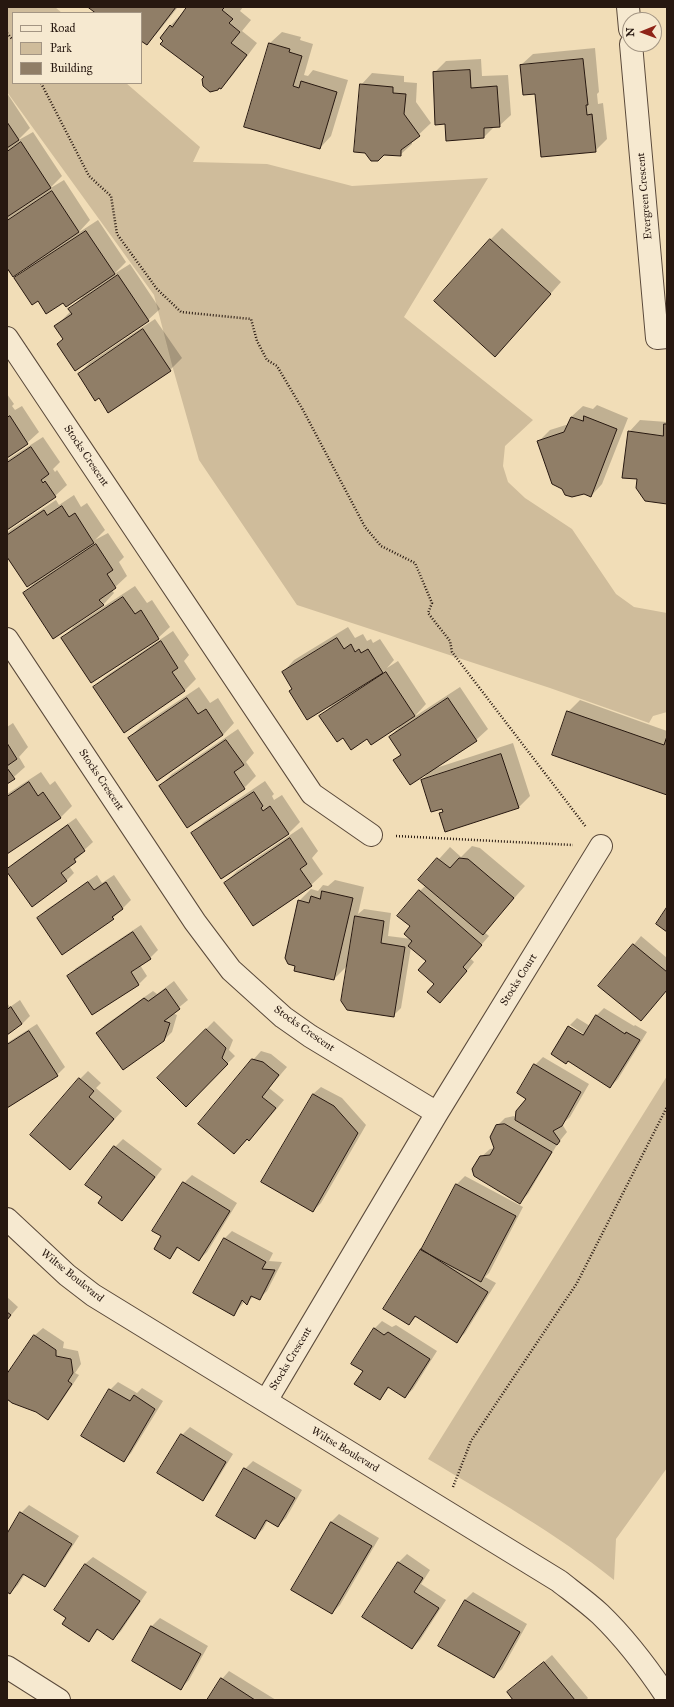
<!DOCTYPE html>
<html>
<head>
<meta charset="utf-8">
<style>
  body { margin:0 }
  #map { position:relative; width:674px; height:1707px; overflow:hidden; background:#f1ddb7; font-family:"IM FELL Great Primer",serif }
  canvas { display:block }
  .frame { position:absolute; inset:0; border:8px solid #271810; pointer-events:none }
  .legend { position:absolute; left:12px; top:12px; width:130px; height:72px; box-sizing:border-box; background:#f6e9d0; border:1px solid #a39583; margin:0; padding:5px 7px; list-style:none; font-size:12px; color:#271810 }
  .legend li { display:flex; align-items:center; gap:8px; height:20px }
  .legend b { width:20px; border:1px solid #a39583 }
  .north { position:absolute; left:622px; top:12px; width:40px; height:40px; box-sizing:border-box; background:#f6e9d0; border:1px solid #a39583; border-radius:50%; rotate:269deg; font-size:11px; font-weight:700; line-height:16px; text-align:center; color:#271810 }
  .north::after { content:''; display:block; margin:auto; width:14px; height:18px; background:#8f2418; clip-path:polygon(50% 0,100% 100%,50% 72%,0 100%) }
</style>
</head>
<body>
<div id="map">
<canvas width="674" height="1707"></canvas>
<div class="frame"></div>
<ul class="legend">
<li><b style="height:5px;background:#f6e9d0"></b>Road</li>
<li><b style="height:11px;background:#cfbc9b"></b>Park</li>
<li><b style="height:11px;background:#907e67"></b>Building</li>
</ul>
<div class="north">N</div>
</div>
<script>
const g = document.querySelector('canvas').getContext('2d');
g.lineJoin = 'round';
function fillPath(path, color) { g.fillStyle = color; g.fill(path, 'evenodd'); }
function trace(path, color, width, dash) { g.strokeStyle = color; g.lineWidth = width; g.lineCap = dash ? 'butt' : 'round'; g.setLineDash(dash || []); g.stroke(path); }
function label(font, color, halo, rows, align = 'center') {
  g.font = font + ' "IM FELL Great Primer",serif'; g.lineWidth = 3; g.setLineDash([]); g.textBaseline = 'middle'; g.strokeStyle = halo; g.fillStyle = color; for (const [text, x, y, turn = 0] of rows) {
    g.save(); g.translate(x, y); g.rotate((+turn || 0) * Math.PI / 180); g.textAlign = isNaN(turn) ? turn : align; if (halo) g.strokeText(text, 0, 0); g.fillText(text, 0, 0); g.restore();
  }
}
const green = new Path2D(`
  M7 7H55L62 13H13V83H126L200 147 193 162 267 164 352 186 488 178 404 317 533 420 505 446 503 466 508 482 525 498 572 529 616 594 634 607 667 613V712L653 716 649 723 550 688 297 605 199 460 172 365 154 295 7 92Z
  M667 1076V1468L616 1539 614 1580C556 1533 491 1497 428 1459Z`);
const shadow = new Path2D(`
  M90 7H178L158 32 147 44 141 39V13H98Z
  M188 7H243L240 11 251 20 242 31 257 43 232 76 221 88 206 77 170 26Z
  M282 32 301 37 300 40 313 44 304 75 308 76 313 70 348 80 331 136 320 148 245 126 270 43Z
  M595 48 599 92 597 94 598 104 603 103 607 139 595 151 536 93 521 65 533 54Z
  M481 59 482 76 508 75 511 115 499 126 494 127 484 137 446 123 434 73 446 61Z
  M372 73 404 76V82L417 83 416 102 431 123 412 141V144L400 155 361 85Z
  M7 93 30 128 17 141 33 132 62 176 49 189 64 180 90 220 78 233 98 220 126 262 114 274 130 264 160 309 148 320 64 338 56 326 71 311 70 309 82 297 63 301 38 300 16 279 28 267 7 266Z
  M502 228 561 282 506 344 490 240Z
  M155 319 182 358 170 370 109 411 99 397 79 374 90 362Z
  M7 394 14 404 12 406 15 410 22 406 39 432 27 443 7 457Z
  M597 405 628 418 602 484 591 496 538 442 550 430 569 424 571 417 583 406 593 409Z
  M640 420 667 422V503L638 478 629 432Z
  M43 437 60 462 53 469 55 472 57 470 67 485 55 496 7 528V460Z
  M74 495 81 507 87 503 105 530 95 540 108 533 124 557 119 562 127 576 112 590 114 593 103 605 24 593 37 580 7 556V533L10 530 56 500 59 505Z
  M135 586 147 603 152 600 170 627 158 638H63L74 626Z
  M348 627 355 638 363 634 367 641 371 639 373 643 380 639 394 660 387 668 398 661 426 704 414 717 460 687 488 729 476 740 436 768 513 743 530 796 518 808 440 814 443 811 422 780 430 771 395 760 401 754 390 737 403 723 368 738 343 737 321 716 334 703 293 688 283 672 294 660Z
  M173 631 189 655 184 661 196 679 185 690 94 687 106 676Z
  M199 687 210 703 218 698 234 723 223 735 129 738 141 726Z
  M580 700 667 731V794L568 712Z
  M13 723 28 747 19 757 25 767 7 783V727Z
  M238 729 254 753 246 762 256 776 244 788 160 786 172 774Z
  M41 772 50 785 55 781 72 806 60 818 7 853V794Z
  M265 781 274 794 272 796 274 800 282 795 300 822 288 834H192L204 822Z
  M76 818 93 842 82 852 83 853 69 866 74 873 66 881 7 870 15 862Z
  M302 827 318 851 312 858 323 874 311 885 225 883 237 871Z
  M472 846 480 848 525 886 484 932 489 936 470 958 474 962 448 994 427 961 411 947 401 1008 393 1016 348 965 334 979 299 901 311 889 318 891 323 885 328 886 335 880 364 887 358 914 364 909 391 913 388 936 412 939 411 926 420 891 426 885 420 880 450 847 461 857Z
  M97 875 102 883 114 875 131 900 113 918H38L46 910Z
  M141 925 158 950 150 958 140 965 147 976 139 984 93 1014 68 976 76 968Z
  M641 936 667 958V990L600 986Z
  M174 981 188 1000 172 1013 177 1015 172 1032 164 1040 97 1033 105 1025 153 991 157 994Z
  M20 1000 30 1016 22 1024 7 1034V1003L10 1007Z
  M604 1008 634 1026 635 1025 647 1032 618 1079 610 1087 568 1060 552 1053 570 1026V1028L587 1038 588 1037 570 1025 577 1018 590 1026 596 1016Z
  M214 1021 233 1040 229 1050 235 1056 186 1105 158 1078Z
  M37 1024 65 1067 57 1075 7 1107V1043Z
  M261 1051 271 1054 287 1067 269 1088 284 1100 257 1132 249 1140 248 1139 234 1153 253 1060Z
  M543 1057 589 1084 570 1117 562 1124 567 1132 558 1143 528 1194 520 1202 481 1157 490 1149 495 1148 497 1126 505 1118 514 1116 516 1118 528 1098 535 1065Z
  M88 1071 101 1083 96 1088 122 1111 70 1169 80 1079Z
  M321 1087 342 1098 366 1125 321 1203 313 1211V1094Z
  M123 1139 162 1169 129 1212 121 1220 103 1197 115 1147Z
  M192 1175 237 1203 207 1252 199 1260 179 1247 170 1258 163 1236 184 1183Z
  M465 1176 523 1207 489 1273 485 1277 496 1283 465 1333 457 1341 417 1316 409 1324 422 1250 457 1184Z
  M232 1231 273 1253 269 1261 282 1262 267 1291 259 1299 254 1296 247 1303 245 1301 234 1314 224 1239Z
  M7 1297 18 1307 7 1320Z
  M382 1321 392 1327 396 1325 437 1351 413 1389 405 1397 390 1387 380 1399 364 1371 374 1329Z
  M43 1328 64 1342 63 1348 78 1351 81 1364 75 1373 79 1375 55 1411 47 1419 37 1411 7 1398V1376L35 1335Z
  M118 1382 137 1393 142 1388 163 1401 131 1453 123 1461 82 1436 110 1390Z
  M190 1427 233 1454 210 1491 202 1499 182 1435Z
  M253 1461 302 1490 286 1518 278 1526 268 1520 263 1529 255 1537 245 1469Z
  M29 1505 79 1536 52 1578 44 1586 25 1574 18 1585 10 1593 7 1591V1536L21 1513Z
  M339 1514 379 1538 340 1605 332 1613 292 1590 331 1522Z
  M407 1554 430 1570 421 1584 446 1600 420 1640 412 1648 364 1617 399 1562Z
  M93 1557 147 1592 121 1631 113 1639 99 1629 89 1641 67 1618 85 1564Z
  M473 1592 527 1624 502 1669 494 1677 465 1600Z
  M160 1618 208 1646 189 1680 181 1688 133 1661 152 1626Z
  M552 1655 588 1698 586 1700H514L508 1693Z
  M229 1671 276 1700H208L222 1679Z`);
const building = new Path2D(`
  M88 7H176L147 45 141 41V13H96Z
  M187 7H225L222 10 233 19 229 23 240 32 231 43 247 55 221 89 219 88 218 90 210 92 203 86 202 79 204 77 160 44 163 41 160 38 170 25 172 27Z
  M269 43 290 49 289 52 302 56 293 86 299 88 301 81 337 92 320 149 244 127Z
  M583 59 588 105H586L587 115 592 114 596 152 541 157 535 94 523 95 520 65Z
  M470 70 471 88 497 86 500 127 484 128V138L446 141 445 124 435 125 433 72Z
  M360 84 393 87V93L406 94 404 114 420 136 401 150V156L384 155 378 161H371L365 153 354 152Z
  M7 122 19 140 7 148Z
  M21 142 51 188 7 217V152Z
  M52 191 79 232 13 277 7 268V221Z
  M86 231 115 274 66 307 63 303 46 314 38 301 32 305 14 278Z
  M490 239 551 294 495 357 434 301Z
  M118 275 149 321 75 371 57 344 63 339 54 326 72 314 68 309Z
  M143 329 171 371 108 413 99 398 95 401 78 374Z
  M10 416 28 444 7 458V418Z
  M584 416 617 429 591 497 584 494 572 497 565 495 562 489 552 484 537 441 564 432 571 417 583 421Z
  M664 424H667V504L645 501 636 488 637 479 622 478 628 431 663 436Z
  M31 447 49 474 41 480 43 483 45 481 56 497 7 530V463Z
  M62 506 69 517 75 513 94 543 27 587 7 557V535L44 510 47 515Z
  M96 544 113 570 107 574 116 588 99 600 104 605 53 639 23 593Z
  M123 597 135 614 141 610 159 639 91 683 61 638Z
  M337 638 344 649 351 644 355 652 359 649 361 653 368 649 383 673 307 720 289 691 292 689 282 672Z
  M161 641 178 668 172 672 185 691 124 733 93 687Z
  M386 672 415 716 371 745 367 739 351 750 343 738 337 742 319 716Z
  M187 698 198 714 206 709 223 735 157 781 128 738Z
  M448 698 477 741 410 785 393 760 401 755 389 737Z
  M567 711 664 745 667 736V795L552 755Z
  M226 740 244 765 234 772 245 789 187 828 159 786Z
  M7 743 17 759 7 766Z
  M501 754 519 808 445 832 439 813 443 812 442 809 431 812 421 780Z
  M7 768 15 779 7 784Z
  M29 782 38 796 43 792 61 818 7 854V797Z
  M254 792 263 806 261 808 263 811 270 806 289 834 221 879 191 833Z
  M68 825 85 851 74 859 76 862 61 873 67 881 32 907 7 872V869Z
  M290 838 307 864 300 869 312 886 253 926 224 883Z
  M437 858 450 868 459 858 468 859 514 898 483 935 418 880Z
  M88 882 94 890 106 882 123 909 112 917 114 919 62 955 37 918Z
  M419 890 482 945 463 967 467 971 440 1003 427 992 434 984 418 970 426 961 408 946 412 941 404 934 410 926 397 916Z
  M322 891 353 898 334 980 294 971 295 966 288 964 285 958 298 900 309 903 311 896 320 899Z
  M667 907V932L656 924Z
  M355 916 384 921 381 943 405 947 394 1017 347 1010 341 1001Z
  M133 932 151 959 131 972 139 985 92 1015 67 976Z
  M633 944 667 972V990L641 1021 598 986Z
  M166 989 180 1009 164 1021 170 1023 164 1041 123 1070 96 1033 144 998 148 1001Z
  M11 1007 22 1024 7 1035V1010Z
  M596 1015 625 1034 626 1032 640 1040 610 1088 568 1061 566 1064 551 1054 568 1026 583 1035Z
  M206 1029 226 1048 222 1058 228 1064 186 1107 157 1078Z
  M29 1031 58 1076 7 1108V1045Z
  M252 1059 263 1062 279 1075 262 1097 276 1108 249 1141 247 1139 234 1154 198 1124Z
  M534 1064 581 1092 562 1126 553 1131 560 1141 557 1145 515 1120 516 1111 526 1099 517 1093Z
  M79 1078 94 1091 89 1097 114 1119 70 1170 30 1135Z
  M313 1094 334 1106 358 1133 313 1212 261 1182Z
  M505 1124 552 1152 520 1204 474 1176 472 1169 480 1156 490 1155 494 1148 490 1137 496 1125Z
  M114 1146 155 1177 122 1221 98 1203 102 1197 85 1185Z
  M183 1182 230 1211 199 1261 177 1247 170 1259 154 1249 161 1236 152 1231Z
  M456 1184 516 1216 481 1282 421 1250Z
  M224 1238 266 1262 262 1269 275 1270 260 1300 251 1296 247 1305 242 1300 234 1316 193 1293Z
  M421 1249 488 1292 457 1343 415 1316 409 1325 383 1309Z
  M7 1312 11 1315 7 1320Z
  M374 1328 384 1335 388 1332 430 1359 405 1398 388 1387 380 1400 354 1384 363 1371 351 1364Z
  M34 1335 56 1350V1356L71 1359 73 1373 68 1381 72 1384 48 1420 36 1412 12 1403 7 1399V1374Z
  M109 1389 130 1401 134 1395 155 1409 124 1462 81 1436Z
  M181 1434 226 1462 203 1501 157 1473Z
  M244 1468 295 1498 278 1527 266 1520 255 1539 216 1516Z
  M20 1512 72 1544 45 1587 23 1574 10 1594 7 1592V1534Z
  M331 1522 372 1546 332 1614 291 1590Z
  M398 1562 423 1578 414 1592 439 1608 412 1649 362 1617Z
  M85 1564 140 1601 113 1640 97 1629 89 1642 62 1624 66 1618 54 1610Z
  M465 1600 520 1632 494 1678 438 1646Z
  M151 1626 201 1654 181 1690 132 1661Z
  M544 1662 575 1700H513L507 1692Z
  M221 1678 255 1700H207Z`);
const path = new Path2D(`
  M7 33 13 40
  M41 83 89 176 111 196 117 234 157 289 181 312 251 319 257 341 267 360 277 366 303 410 365 527 381 546 415 563 432 603 428 613 450 641 452 652 586 827
  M396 836 573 845
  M453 1487 471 1441 577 1283 667 1107`);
const street = new Path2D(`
  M628 7 630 29
  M631 44 657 338 667 337
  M7 338 312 794 371 835
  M7 639 195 922 231 970 283 1017 310 1036 437 1113
  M7 1219 67 1275 93 1295 559 1581C573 1592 587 1602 600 1614 626 1639 647 1667 667 1697
  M266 1401 437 1113 601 846
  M7 1667 59 1700`);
const streetNames = [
  ["Evergreen Crescent",645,196,-95],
  ["Stocks Crescent",86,456,56],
  ["Stocks Crescent",101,780,56],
  ["Stocks Court",519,980,-58],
  ["Stocks Crescent",304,1029,35],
  ["Wiltse Boulevard",72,1276,39],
  ["Stocks Crescent",291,1359,-59],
  ["Wiltse Boulevard",345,1450,31]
];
fillPath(green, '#cfbc9b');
fillPath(shadow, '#0003');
fillPath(building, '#907e67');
trace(building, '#271810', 1);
trace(street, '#5a493a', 24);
trace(path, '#271810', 2.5, [1, 2]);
trace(street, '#f6e9d0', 22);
label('11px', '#271810', '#f6e9d0', streetNames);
</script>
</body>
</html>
